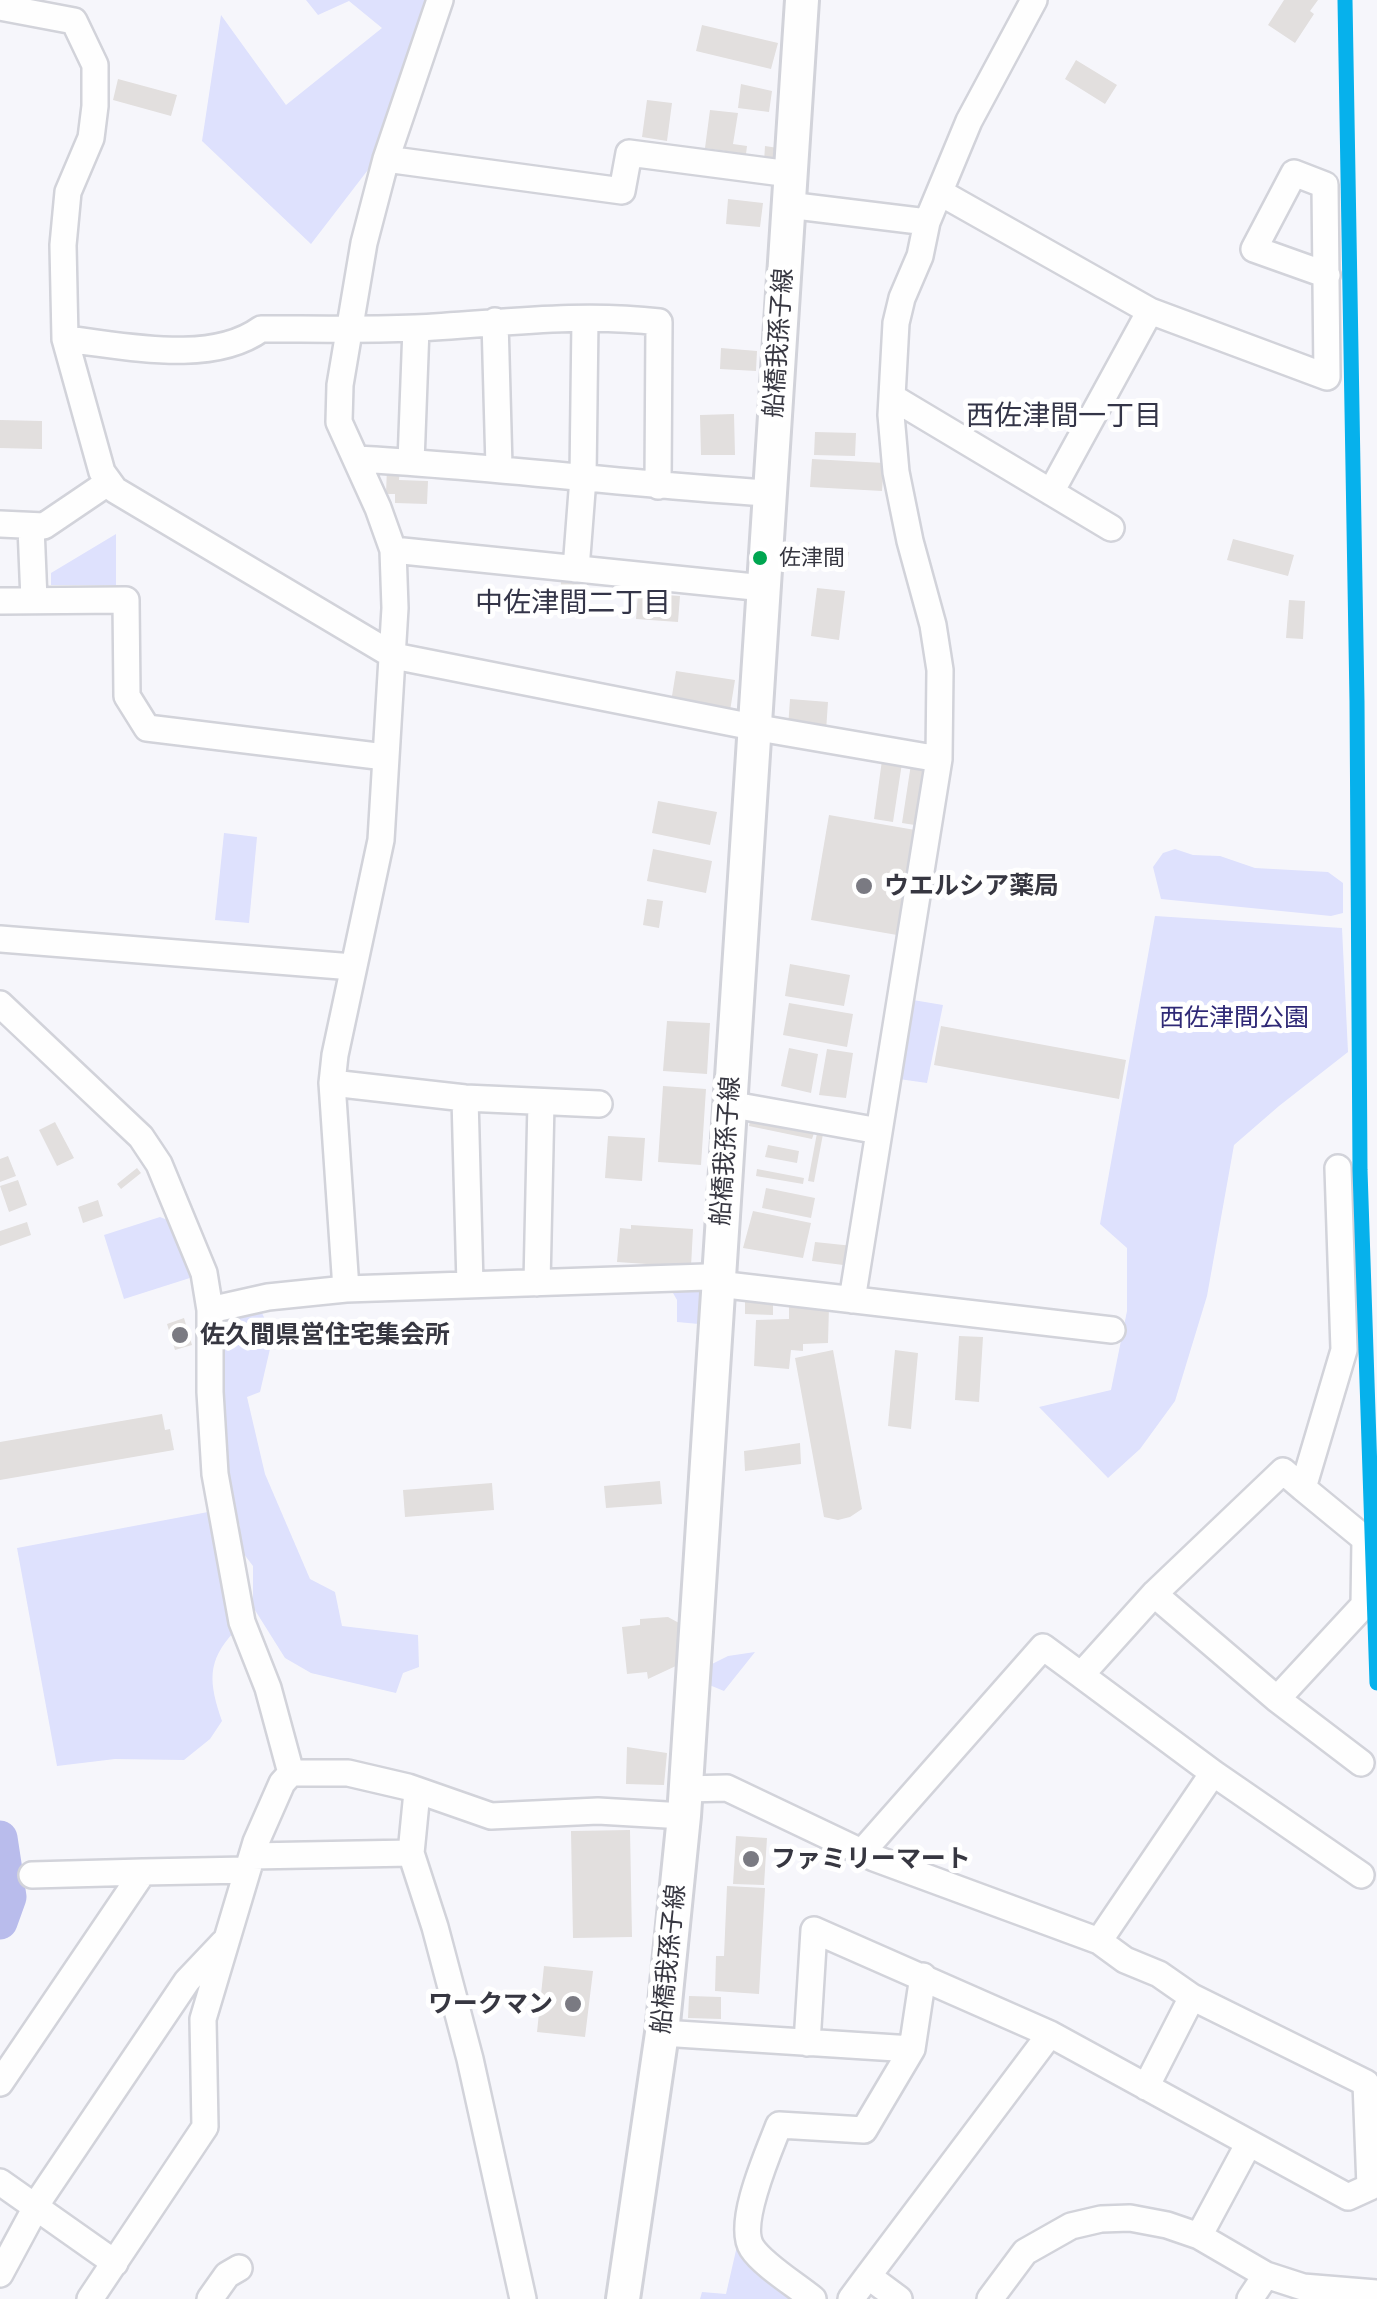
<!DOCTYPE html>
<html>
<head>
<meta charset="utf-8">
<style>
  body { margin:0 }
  canvas { display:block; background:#f6f6fb }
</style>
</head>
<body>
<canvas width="1377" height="2299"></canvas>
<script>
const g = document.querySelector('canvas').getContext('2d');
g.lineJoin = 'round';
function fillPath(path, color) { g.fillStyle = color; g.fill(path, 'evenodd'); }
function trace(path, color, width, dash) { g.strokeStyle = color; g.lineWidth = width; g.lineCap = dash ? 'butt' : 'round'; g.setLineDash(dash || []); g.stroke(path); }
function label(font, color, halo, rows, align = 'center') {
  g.font = font + ' Inter,"Noto Sans JP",sans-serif'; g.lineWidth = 10; g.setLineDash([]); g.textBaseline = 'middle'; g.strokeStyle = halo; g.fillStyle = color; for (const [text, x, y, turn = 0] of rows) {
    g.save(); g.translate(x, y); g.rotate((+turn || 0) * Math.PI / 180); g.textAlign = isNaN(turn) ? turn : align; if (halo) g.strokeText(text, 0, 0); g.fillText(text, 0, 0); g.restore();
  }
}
const green = new Path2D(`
  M306 0H427L374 162 311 244 202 141 221 15 286 105 382 28 349 1 318 15Z
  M116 534V585H51V573Z
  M224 833 257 837 249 923 215 920Z
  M1175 849 1193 855 1220 856 1255 868 1328 872 1343 883V913L1331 916 1161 899 1153 867 1163 853Z
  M1155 916 1342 928 1348 1052 1279 1106 1234 1145 1207 1296 1175 1401 1140 1449 1108 1478 1039 1407 1111 1390 1127 1311V1248L1100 1224Z
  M913 1000 943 1005 927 1083 899 1079Z
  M160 1217 170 1221 193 1277 124 1299 104 1235Z
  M669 1286 696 1288 701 1292V1346L698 1348 699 1324 677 1322V1300Z
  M261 1311 273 1336 260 1392 247 1397 265 1474 310 1579 335 1592 342 1626 418 1635 419 1667 403 1673 396 1693 311 1673 285 1658 253 1607V1566L237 1545 240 1526 224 1482 228 1451 214 1423C228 1386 215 1346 233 1312Z
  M208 1512 235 1631C206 1661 209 1683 222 1721L210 1739 184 1760 115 1759 57 1766 17 1548Z
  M755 1652 724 1691 707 1684 708 1666 728 1656Z
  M737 2246 807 2299H700L702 2292 726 2294Z`);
const river = new Path2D(`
  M0 1838 9 1897 0 1922`);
const building = new Path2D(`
  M1284 0H1318L1310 11 1314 14 1295 43 1268 25Z
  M702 25 778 43 771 69 696 51Z
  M1076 60 1117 85 1105 104 1065 79Z
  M118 79 177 95 171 116 113 100Z
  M741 84 772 91 769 112 738 108Z
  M647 100 672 103 667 141 642 137Z
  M710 110 738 113 733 144 747 146 746 154 705 148Z
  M765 146 778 148 776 164 764 162Z
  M728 199 763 203 760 227 726 224Z
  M721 348 757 351 756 371 720 369Z
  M734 414 735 455H701L700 415Z
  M0 420 42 421V449L0 448Z
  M815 432 856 433 855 456 814 455Z
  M812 459 884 463 882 491 810 487Z
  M387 467 400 468 399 480 428 481 427 504 395 503V494H386Z
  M1233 539 1294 555 1288 576 1227 560Z
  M812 547 849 552 846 571 809 567Z
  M561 582 580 583 579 612 560 611Z
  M817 588 845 591 839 640 811 636Z
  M638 593 680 596 678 622 636 619Z
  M1289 600 1305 601 1303 639 1286 638Z
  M676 671 735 680 730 711 671 702Z
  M790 699 828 702 826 731 788 728Z
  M882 760 902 763 893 822 874 819Z
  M911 764 929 773 921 826 902 823Z
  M658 801 717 812 710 845 652 833Z
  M829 815 915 830 897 935 811 920Z
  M653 849 712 861 706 893 647 881Z
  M647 899 663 901 659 928 643 925Z
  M790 964 850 975 844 1006 785 996Z
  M789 1003 853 1014 847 1047 783 1035Z
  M667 1021 710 1023 707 1074 663 1071Z
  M941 1026 1126 1060 1119 1099 934 1065Z
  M789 1048 818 1054 811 1093 781 1086Z
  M827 1049 853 1053 846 1098 819 1095Z
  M663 1086 706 1089 701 1165 658 1162Z
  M750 1120 814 1133 812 1139 749 1126Z
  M55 1122 74 1158 57 1166 39 1130Z
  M817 1133 823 1134 814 1182 808 1181Z
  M608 1136 645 1138 642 1181 605 1178Z
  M768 1145 799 1151 797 1163 765 1157Z
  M8 1156 16 1176 0 1182V1159Z
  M137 1168 141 1173 121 1189 117 1184Z
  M757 1169 804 1178 803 1184 756 1176Z
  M18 1180 27 1205 9 1212 0 1186Z
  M766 1188 815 1198 811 1218 762 1208Z
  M98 1200 103 1216 83 1223 78 1207Z
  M753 1211 811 1223 803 1258 743 1248Z
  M27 1222 31 1235 0 1246V1231Z
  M631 1225 693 1229 691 1267 617 1262 620 1228 631 1229Z
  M815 1242 853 1246 851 1266 812 1261Z
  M745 1300H773V1315L745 1314Z
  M789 1302 829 1306 828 1343 803 1344V1351L791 1350 789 1369 754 1366 756 1320 789 1319Z
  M184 1318 192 1345 175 1350 167 1324Z
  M959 1336 983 1337 979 1402 955 1400Z
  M833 1350 862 1509 850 1517 838 1520 824 1517 795 1358Z
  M895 1350 918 1353 911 1429 888 1426Z
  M162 1414 165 1430 170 1429 174 1450 0 1480V1442Z
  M800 1443 801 1464 745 1471 744 1451Z
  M660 1481 662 1504 606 1508 604 1486Z
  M492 1483 494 1510 405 1517 403 1490Z
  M668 1617 679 1623 678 1665 648 1679 647 1672 627 1674 622 1627 640 1625V1619Z
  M627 1747 667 1753 664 1785 626 1784Z
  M630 1830 632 1937 573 1938 571 1831Z
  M736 1836 767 1838 764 1885 733 1884Z
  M727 1886 765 1888 759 1994 715 1991 716 1956H724Z
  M544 1966 593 1971 585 2037 537 2032Z
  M689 1996 721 1997V2019L688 2018Z`);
const minor = new Path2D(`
  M0 7 74 21 95 65V106L91 138 68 192 63 245 65 339 102 472 115 490 394 656 753 727 939 759
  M386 159 622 191 629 153 790 174
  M941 193 1150 311 1327 377 1325 185 1294 173 1254 249 1327 275
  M788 205 927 222
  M495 321 499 467
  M65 339C123 345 210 366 261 329 312 329 364 330 415 328 496 324 578 312 659 322L658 486
  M892 397 1111 528
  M356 459C494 466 631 485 769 493
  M411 462 416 328
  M1051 492 1150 311
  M0 524 44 526 109 482
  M31 527 34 600
  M393 550 764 588
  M576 569 583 478 585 319
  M0 601 126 600 127 696 147 728 385 757
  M0 939 353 967
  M0 1004 141 1137 159 1164 204 1273 210 1310V1392L215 1474 242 1622 268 1688 291 1773
  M332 1083 465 1098 599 1104
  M465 1098 470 1285
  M728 1104 879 1131
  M537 1283 541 1102
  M346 1289 332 1083 335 1055 381 840 395 608 393 550 378 508 339 422 340 385 364 243 386 159 440 0
  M852 1300 939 759 940 670 933 625 910 541 896 472 891 415 896 323 902 298 920 256 927 222 969 121 1034 0
  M210 1310 268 1297 346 1289 706 1277 718 1284 1112 1330
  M1154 1594 1277 1699 1361 1763
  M1081 1675 1213 1773 1361 1875
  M1277 1699 1364 1605 1365 1539 1303 1488
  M291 1773H348L408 1787 491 1816 598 1811 684 1816
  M685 1789 727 1788 874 1858 1099 1941 1125 1960 1159 1974 1192 1997 1366 2083 1370 2187 1348 2197 1050 2034 814 1930 807 2043
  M417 1792 411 1853 435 1927 470 2059 523 2299
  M863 1851 1043 1647 1081 1675 1154 1594 1283 1471 1303 1488 1344 1350 1338 1168
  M252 1856 411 1853
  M32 1875 143 1872
  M1099 1941 1213 1773
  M662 2033 912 2049 864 2130 779 2125C769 2151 736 2224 752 2248 763 2265 796 2285 813 2299
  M912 2049 923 1976
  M0 2083 143 1872 247 1870
  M1146 2087 1192 1997
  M0 2182 115 2263
  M1199 2236 1249 2143
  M0 2274 42 2196 187 1981 223 1943
  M868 2276 1050 2034
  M90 2299 205 2127 203 2019 256 1842 282 1783 291 1773
  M210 2299 227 2275 239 2268
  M851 2299 868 2276 899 2299
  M990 2299 1025 2252 1071 2226 1101 2219 1130 2218 1167 2225 1199 2236 1266 2275 1303 2287 1377 2293
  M1250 2299 1266 2275`);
const major = new Path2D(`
  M623 2299 662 2033 684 1816 802 0`);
const rail1 = new Path2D(`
  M1345 0 1357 701 1360 1170 1377 1683`);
const markers = [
  [760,558,9,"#00a651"],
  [864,886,10,"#7a7a82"],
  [180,1335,10,"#7a7a82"],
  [751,1859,10,"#7a7a82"],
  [573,2004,10,"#7a7a82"]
];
const busNames = [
  ["佐津間",779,558]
];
const streetNames = [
  ["船橋我孫子線",779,343,-86],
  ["船橋我孫子線",726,1151,-86],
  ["船橋我孫子線",669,1959,-84]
];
const poiNames = [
  ["ウエルシア薬局",884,886],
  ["佐久間県営住宅集会所",200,1335],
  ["ファミリーマート",771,1859],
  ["ワークマン",553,2004,"right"]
];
const parkNames = [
  ["西佐津間公園",1234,1018]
];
const neighbourhoodNames = [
  ["西佐津間一丁目",1064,417],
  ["中佐津間二丁目",573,604]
];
fillPath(green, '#dee1fd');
trace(river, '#b9bcec', 35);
fillPath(building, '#e2dfde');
trace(minor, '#d2d3da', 30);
trace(major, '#d2d3da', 38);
trace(minor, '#fefefe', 25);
trace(major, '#fefefe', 32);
trace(rail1, '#06b1ec', 15);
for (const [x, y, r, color] of markers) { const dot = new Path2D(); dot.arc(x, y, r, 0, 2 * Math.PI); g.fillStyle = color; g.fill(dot); trace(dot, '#fff', 4); }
label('22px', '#373741', '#fff', busNames, 'left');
label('25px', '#373741', '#fff', streetNames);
label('bold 25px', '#373741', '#fff', poiNames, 'left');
label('25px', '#2f2976', '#fff', parkNames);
label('28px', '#343548', '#fff', neighbourhoodNames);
</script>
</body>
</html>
